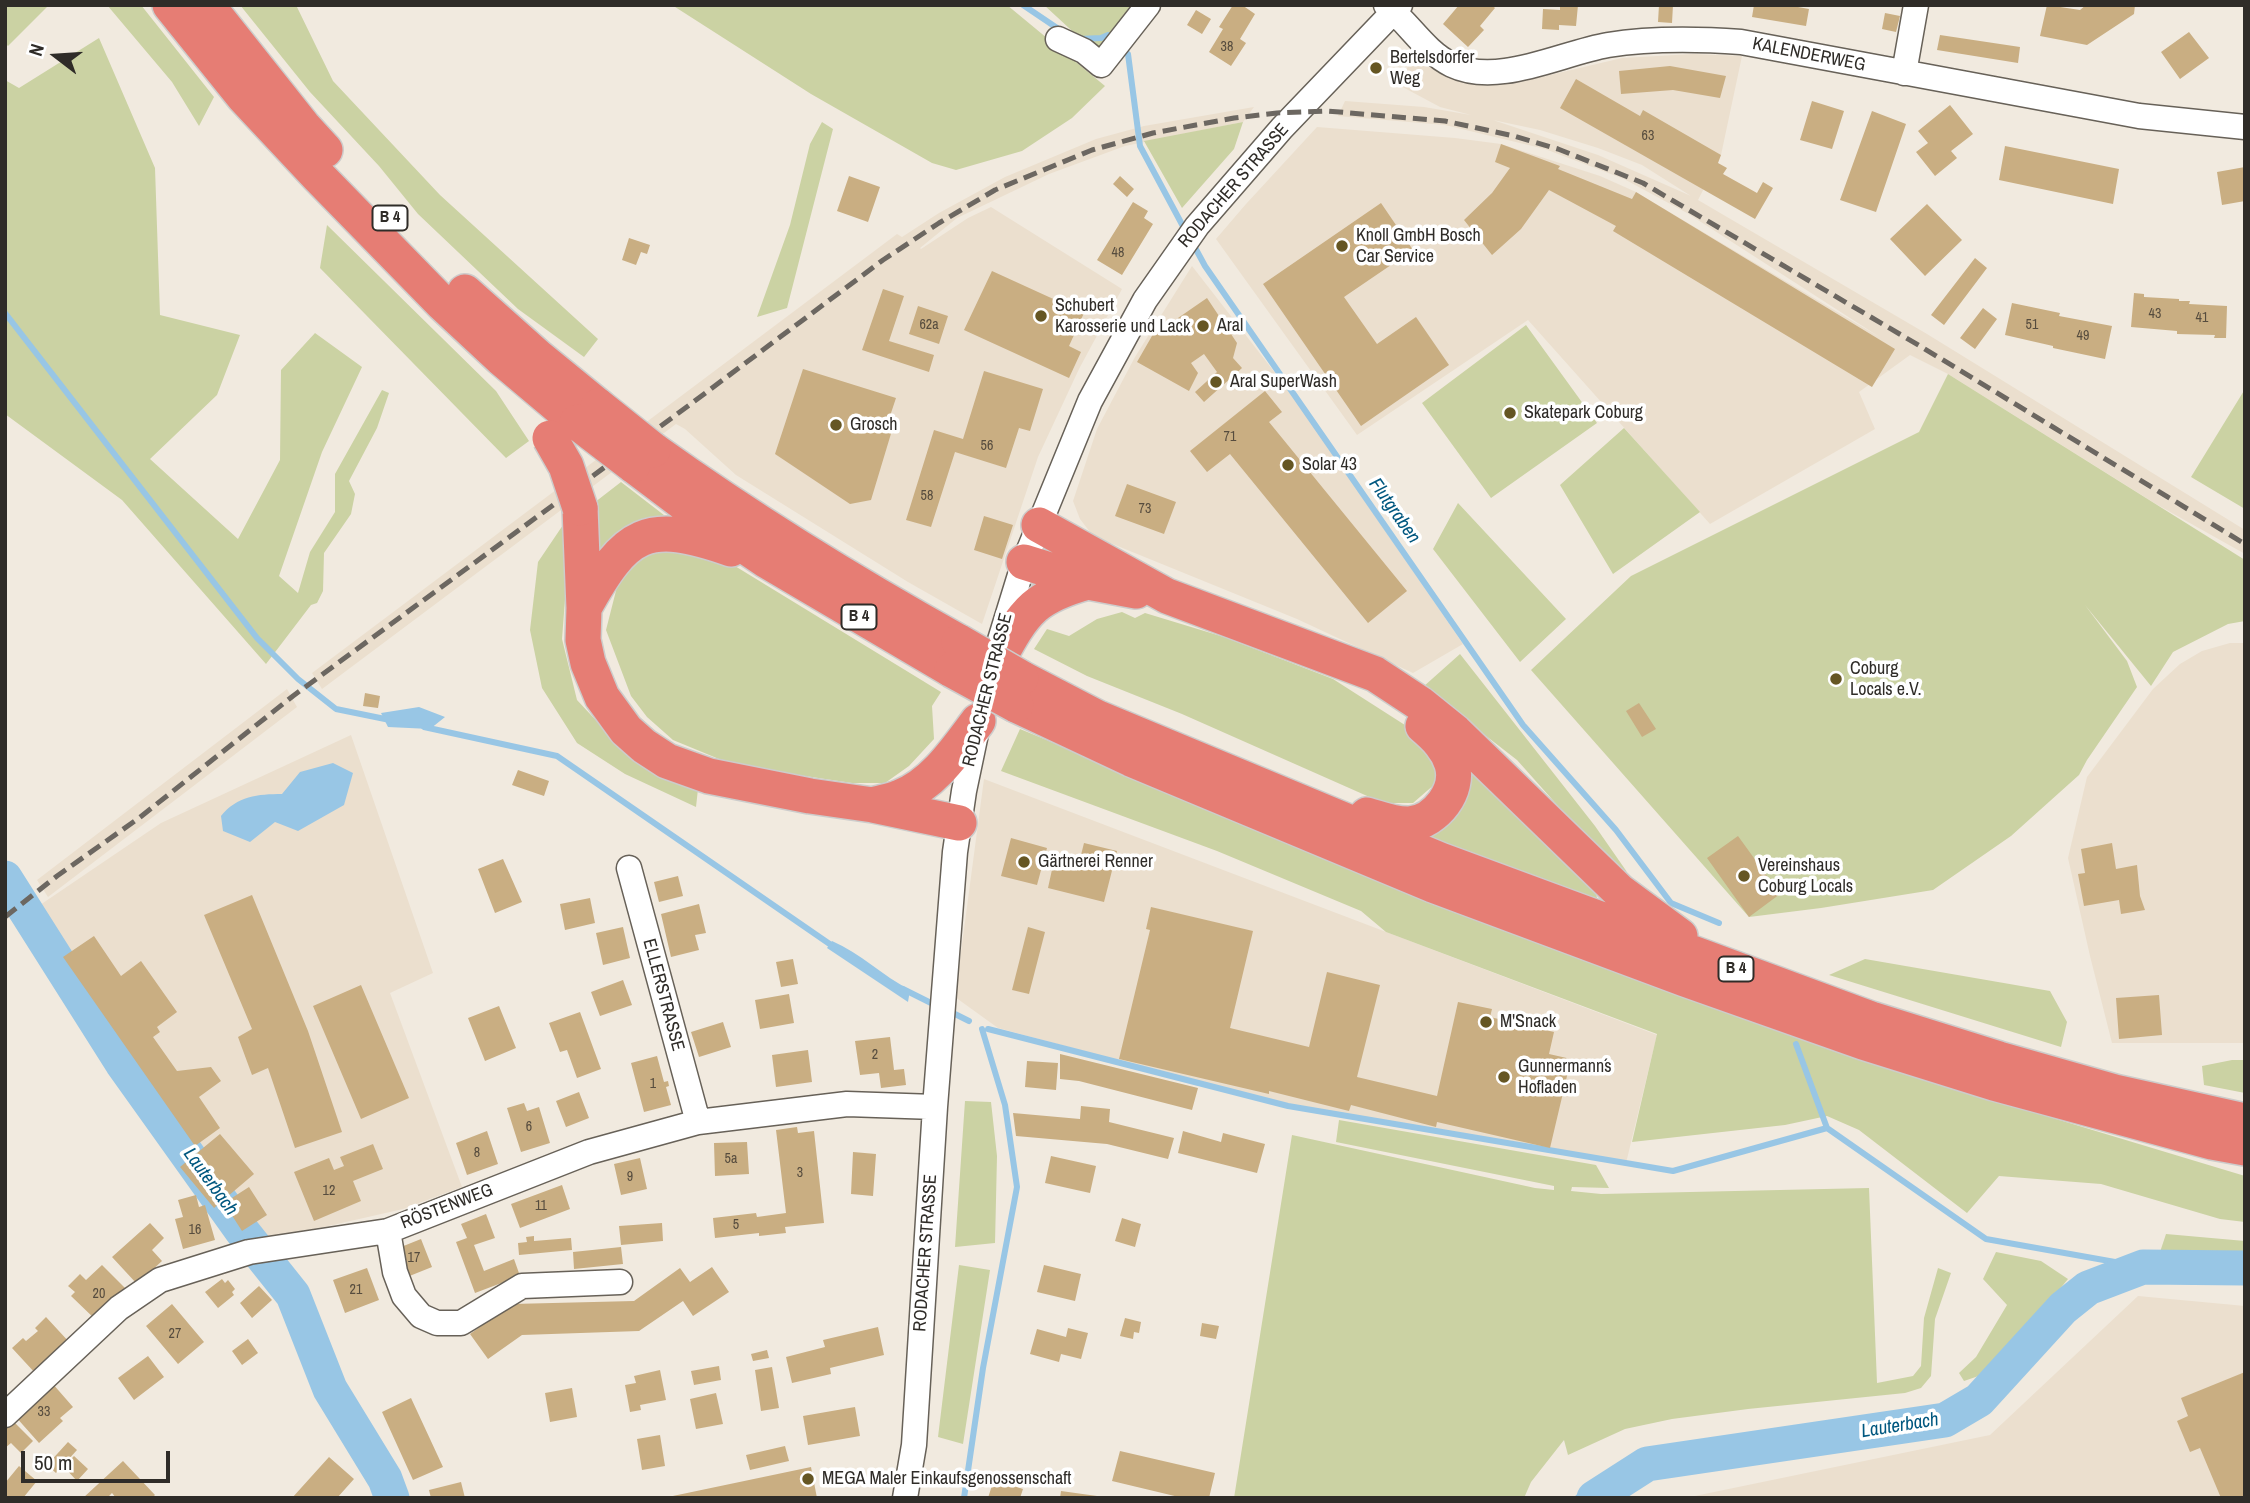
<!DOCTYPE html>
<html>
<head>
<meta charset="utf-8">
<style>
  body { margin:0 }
  #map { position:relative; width:2250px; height:1503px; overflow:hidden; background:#f1eadf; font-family:"Archivo Narrow",sans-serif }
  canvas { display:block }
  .frame { position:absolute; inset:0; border:7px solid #2f2c28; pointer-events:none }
  .north { position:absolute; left:21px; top:21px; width:70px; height:70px; -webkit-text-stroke:5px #fff; paint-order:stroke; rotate:287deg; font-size:19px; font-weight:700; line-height:28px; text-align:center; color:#2f2c28 }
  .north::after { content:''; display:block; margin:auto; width:24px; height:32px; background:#2f2c28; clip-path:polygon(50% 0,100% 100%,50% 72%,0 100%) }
  .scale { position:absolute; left:21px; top:1451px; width:149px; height:32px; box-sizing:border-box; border:4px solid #2f2c28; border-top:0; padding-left:9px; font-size:21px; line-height:24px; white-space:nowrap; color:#2f2c28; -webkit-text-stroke:5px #fff; paint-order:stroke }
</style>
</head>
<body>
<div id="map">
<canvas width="2250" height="1503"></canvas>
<div class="frame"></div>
<div class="north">N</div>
<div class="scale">50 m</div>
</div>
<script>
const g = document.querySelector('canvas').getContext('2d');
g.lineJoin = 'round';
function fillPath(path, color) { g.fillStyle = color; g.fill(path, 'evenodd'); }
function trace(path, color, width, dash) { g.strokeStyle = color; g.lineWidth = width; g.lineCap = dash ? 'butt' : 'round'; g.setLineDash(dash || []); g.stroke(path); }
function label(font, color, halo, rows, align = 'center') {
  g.font = font + ' "Archivo Narrow",sans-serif'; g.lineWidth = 7; g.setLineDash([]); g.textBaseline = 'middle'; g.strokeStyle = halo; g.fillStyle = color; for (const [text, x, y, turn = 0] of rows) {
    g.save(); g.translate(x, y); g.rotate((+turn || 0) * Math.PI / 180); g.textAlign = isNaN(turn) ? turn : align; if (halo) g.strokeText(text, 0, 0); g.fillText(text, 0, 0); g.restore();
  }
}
const built = new Path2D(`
  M1693 54 1742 56 1721 155 1698 200 1927 334 2245 530V554L2156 504 1948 374 1910 355 1859 392 1875 429 1710 524 1528 320 1357 435 1216 239 1246 204 1317 127 1455 138 1501 144 1600 176 1636 192 1881 338 1687 213 1624 179 1545 149 1445 125 1338 116 1345 101 1424 107 1471 115 1440 107 1397 84 1412 60 1468 83 1512 84 1622 58ZM1493 120 1540 130 1598 148 1642 165 1691 196 1598 155Z
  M1254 107 1243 122 1125 146 1049 174 957 218 920 248 921 249 968 218 991 207 1122 289 1079 369 1038 457 982 624 908 582 736 475 685 429 676 424 322 689 312 673 897 234 902 237 939 213 1005 177 1096 139 1144 126Z
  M1192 266 1293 396 1463 644 1413 673 1297 619 1093 536 1080 519 1073 501 1097 429 1135 357Z
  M2230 643H2245V1043H2112L2090 956 2068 858 2087 777 2153 689 2180 664 2202 651Z
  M287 689 297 707 48 897 37 880Z
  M351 735 433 973 390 993 462 1187 403 1209 324 1227 233 1243 166 1150 26 918 40 905 161 823Z
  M984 779 1657 1035 1626 1163 1288 1106 998 1028 955 997Z
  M2138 1296 2245 1306V1498H1685L1990 1435Z`);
const green = new Path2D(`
  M5 5H49L8 46 5 43Z
  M107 5H141L214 97 199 126 172 82Z
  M240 5H296L333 81 440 195 598 339 584 357 518 309 418 214 379 166 310 92Z
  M672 5H1007L1105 86 1072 118 1022 151 956 170 932 163 811 94Z
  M1044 5H1131L1095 52Z
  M99 38 155 168 160 315 240 335 217 395 150 459 238 539 280 460 281 370 315 333 362 367 322 452 279 576 298 593 310 552 335 512V474L382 390 389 393 377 428 349 481 355 494 351 514 324 553 323 591 317 603 311 605 266 664 122 500 5 414V80L19 88Z
  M822 122 833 129 787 308 757 317 790 225 810 144Z
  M1243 122 1234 149 1182 208 1144 141Z
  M327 225 496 391 529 441 506 458 320 268Z
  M1526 325 1597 423 1491 498 1422 403Z
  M1948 374 2245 560V621L2228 624 2173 652 2151 686 2085 605 2127 661 2137 687 2087 760 2079 775 2011 836 1933 890 1821 908 1749 917 1531 670 1631 576 1919 432Z
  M2245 389V509L2191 477Z
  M1624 428 1700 512 1613 574 1560 485Z
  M621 482 673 522 596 561 590 506Z
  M1458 503 1566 619 1520 662 1433 549Z
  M563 525 568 560 562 639 577 700 633 760 659 776 698 789 696 807 625 774 577 743 542 688 530 630 538 562Z
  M653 542 730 563 941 692 932 706 934 739 909 766 885 783H852L778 772 719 759 673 740 647 717 631 696 606 630 620 575Z
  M1122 612 1135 618 1145 613 1224 637 1333 679 1433 743 1436 759 1435 784 1413 803H1383L1182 714 1087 676 1034 649 1047 629 1069 636 1097 619Z
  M1460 654 1595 826 1627 872 1600 853 1517 760 1423 687Z
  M1020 729 1357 868 2013 1106 2245 1176V1222L2220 1219 2101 1184 1999 1176 1967 1213 1859 1130 1827 1116 1785 1125 1632 1142 1657 1034 1386 932 1361 911 1217 851 1001 771Z
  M1472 768 1594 888 1601 910 1426 839Z
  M1865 959 2050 991 2067 1022 2061 1047 1829 975Z
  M2232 1060H2245V1093L2204 1085 2202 1066Z
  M965 1101 991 1102 997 1156 995 1243 955 1247Z
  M1339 1120 1596 1165 1609 1188 1572 1187 1571 1191 1601 1194 1869 1188 1877 1383 1913 1376 1921 1366 1924 1318 1938 1268 1951 1273 1935 1319 1931 1376 1921 1388 1905 1393 1748 1409 1672 1419 1625 1429 1568 1455 1564 1440 1531 1482 1524 1498H1234L1292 1135 1535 1188 1554 1190V1186L1336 1142Z
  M2166 1234 2245 1241V1259L2160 1252Z
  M1996 1252 2041 1261 2068 1279 1993 1371 1964 1381 1959 1373 1976 1357 2007 1305 1983 1279Z
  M959 1265 990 1270 963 1444 938 1437Z`);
const water = new Path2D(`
  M419 707 445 717 430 729 388 727 381 713Z
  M333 763 353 773 344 805 298 831 275 822 250 842 223 831 221 816C237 796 258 794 282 794L300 772Z
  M832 941C860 953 883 976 910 990L908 1002 827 948Z
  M2160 1252 2245 1259V1275L2215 1271 2153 1280 2147 1254Z
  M1943 1410 1963 1424 1907 1434 1885 1421Z
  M1610 1474 1609 1498H1573L1595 1478Z`);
const stream = new Path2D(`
  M1023 5 1063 32
  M1079 39 1101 38 1108 35 1115 41
  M1122 49 1128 54 1140 146 1185 230
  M1192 242 1205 266 1523 725 1616 830 1671 903 1719 923
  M5 313 257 638 298 679 336 709 390 720
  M424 727 557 756 834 947
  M903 989 937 1006
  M947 1010 969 1021
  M988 1029 1288 1106 1673 1171 1827 1128 1986 1239 2143 1267
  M1796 1044 1827 1128
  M964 1498 983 1368 1017 1187 1005 1105 982 1029`);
const river = new Path2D(`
  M5 878 122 1063 242 1231 293 1295 330 1389 385 1479 392 1498
  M1594 1498 1647 1464 1945 1420 1979 1400 2063 1308 2088 1288 2143 1267 2245 1268`);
const building = new Path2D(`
  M1233 5H1242L1255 14 1240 39 1246 43 1231 66 1209 52 1223 29 1219 27Z
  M1459 5H1492L1495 8 1480 26 1484 30 1468 47 1443 24Z
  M1560 5H1578L1576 26 1559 25V30L1542 29 1543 9 1560 10Z
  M1659 5H1673L1672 23 1658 22Z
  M1754 5H1787L1809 9 1806 26 1752 17Z
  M2047 5 2080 10 2086 5H2135L2134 14 2087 45 2040 36Z
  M1196 10 1211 19 1202 34 1187 25Z
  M1885 13 1900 16 1896 32 1882 29Z
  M2189 32 2209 58 2180 79 2161 52Z
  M1940 35 2020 47 2018 63 1937 50Z
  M1670 66 1726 76 1720 98 1673 90 1621 94 1619 71Z
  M1576 79 1640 116 1643 110 1721 155 1718 163 1727 168 1723 174 1757 193 1763 182 1773 188 1755 219 1560 108Z
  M1812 101 1844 111 1832 149 1800 140Z
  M1950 105 1973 134 1951 151 1957 158 1935 176 1916 152 1928 143 1918 131Z
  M1872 111 1906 124 1876 212 1840 200Z
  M1501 144 1560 166 1558 169 1632 199 1636 192 1895 349 1872 387 1613 231 1616 226 1549 190 1521 229 1492 255 1464 220 1492 193 1510 168 1495 162Z
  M2005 146 2119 169 2113 204 1999 180Z
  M2245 167V201L2222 205 2217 172Z
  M849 176 880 187 868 222 837 211Z
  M1120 176 1134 189 1127 197 1113 184Z
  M1133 202 1148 211 1144 218 1153 224 1122 275 1097 260Z
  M1381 203 1413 250 1344 297 1377 344 1416 317 1449 365 1361 426 1263 284Z
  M1927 204 1962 240 1925 276 1890 239Z
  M629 238 650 245 647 254 641 252 636 265 622 260Z
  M1975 258 1987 268 1944 325 1931 315Z
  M992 271 1084 313 1069 346 1081 352 1069 378 964 330Z
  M883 289 904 296 889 341 934 355 929 372 862 350Z
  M2134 293 2144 294V297L2179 299V301H2190L2189 304 2227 306 2226 338H2214L2215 335 2177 334V331L2131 327Z
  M1207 298 1237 343 1233 358 1242 368 1204 402 1195 392 1217 372 1204 354 1191 363 1198 373 1189 391 1137 362 1156 329 1165 334 1181 322 1178 318Z
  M2012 303 2060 313 2059 316 2112 326 2105 359 2053 348V346L2005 335Z
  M918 306 948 316 939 344 909 334Z
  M1983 308 1997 319 1975 349 1960 338Z
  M803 369 896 398 887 425 893 427 871 500 850 504 775 454Z
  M984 371 1043 389 1030 431 1019 428 1006 468 955 452 931 527 906 520 934 430 963 439Z
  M1265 391 1282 412 1269 422 1407 591 1368 623 1230 454 1207 472 1190 451Z
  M1127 484 1176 502 1164 534 1115 516Z
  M984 516 1013 525 1002 559 974 550Z
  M365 693 380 696 378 708 363 706Z
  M1639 703 1656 729 1642 737 1626 711Z
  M518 770 549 781 544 796 512 785Z
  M1738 836 1780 894 1749 917 1707 858Z
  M1011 838 1047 848 1037 885 1001 876Z
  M1084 843 1117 851 1104 902 1048 888 1053 865 1077 871Z
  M2112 843 2116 869 2137 865 2140 896 2145 910 2121 914 2119 900 2084 906 2078 874 2085 873 2081 849Z
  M503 859 522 902 495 913 478 869Z
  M678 876 683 896 659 902 654 882Z
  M252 895 308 1031 342 1132 295 1148 268 1068 252 1075 238 1037 252 1029 204 915Z
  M590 898 595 923 565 930 560 904Z
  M699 904 706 933 695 935 699 950 671 957 661 914Z
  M1151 907 1253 931 1230 1028 1309 1047 1327 972 1380 985 1357 1077 1437 1096 1458 1002 1492 1009 1490 1017 1554 1032 1549 1054 1571 1059 1550 1148 1437 1122 1436 1127 1351 1105 1349 1111 1269 1091V1094L1119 1059 1150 930 1146 929Z
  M623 927 630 958 603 965 596 933Z
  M1028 927 1045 932 1029 994 1012 990Z
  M94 936 121 976 141 961 177 1012 157 1027 160 1032 153 1037 177 1071 211 1067 221 1081 199 1097 220 1128 195 1146 63 957Z
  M793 959 798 984 781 987 776 962Z
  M623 980 632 1005 600 1016 591 992Z
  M361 985 409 1098 361 1119 313 1006Z
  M789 994 794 1023 760 1029 755 1000Z
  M2159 995 2162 1035 2119 1039 2116 998Z
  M499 1006 516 1048 485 1061 468 1018Z
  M580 1012 601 1069 577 1078 567 1050 560 1052 549 1023Z
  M723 1022 731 1047 699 1057 691 1032Z
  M890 1037 894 1070 904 1069 906 1085 881 1088 879 1073 860 1075 855 1041Z
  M808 1050 812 1082 776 1087 772 1055Z
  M1060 1054 1198 1088 1192 1110 1079 1081 1060 1079Z
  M657 1056 664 1082 668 1081 669 1086 666 1087 671 1105 644 1112 631 1063Z
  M1027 1061 1058 1063 1056 1090 1025 1087Z
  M579 1092 589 1118 566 1127 556 1101Z
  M524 1103 527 1111 539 1107 550 1143 521 1152 507 1108Z
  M1081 1106 1110 1109 1109 1122 1174 1138 1168 1159 1107 1144 1016 1136 1013 1113 1080 1119Z
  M797 1127 798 1133 814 1131 824 1223 785 1227 786 1233 759 1236V1233L715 1238 713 1218 756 1213 757 1217 786 1213 776 1130Z
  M487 1131 498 1164 467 1175 456 1143Z
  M1183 1131 1221 1142 1223 1133 1265 1144 1257 1173 1178 1153Z
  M220 1134 254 1174 214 1208 180 1167Z
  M747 1142 749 1174 715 1176 714 1143Z
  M373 1144 383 1169 353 1181 361 1201 314 1221 294 1172 329 1158 334 1170 344 1166 340 1157Z
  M853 1152 876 1154 873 1196 851 1194Z
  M1051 1156 1096 1166 1090 1193 1045 1183Z
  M640 1158 647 1189 621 1195 614 1164Z
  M562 1185 570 1209 520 1228 511 1204Z
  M249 1187 267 1215 242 1231 224 1203Z
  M196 1195 199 1207 205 1205 215 1240 183 1249 175 1219 183 1217 178 1200Z
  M486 1214 495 1238 474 1245 484 1271 514 1259 520 1276 475 1293 456 1242 467 1238 461 1224Z
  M1122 1218 1141 1224 1135 1247 1115 1241Z
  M150 1223 164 1238 152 1250 162 1261 137 1284 112 1257Z
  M662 1223 663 1241 621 1245 619 1226Z
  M534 1236V1241L571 1238 572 1250 519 1255 518 1243 527 1242 526 1237Z
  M421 1239 432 1267 407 1277 396 1249Z
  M621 1247 623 1264 574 1269 573 1252Z
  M102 1265 128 1291 97 1321 71 1296 75 1292 68 1286 80 1274 86 1280Z
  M1044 1265 1081 1274 1075 1301 1037 1292Z
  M712 1267 729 1292 693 1316 683 1301 639 1331 522 1335 488 1359 470 1334 512 1304 634 1301 680 1268 690 1282Z
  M367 1268 379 1300 345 1313 333 1280Z
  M222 1279 225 1283 228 1280 235 1289 232 1292 234 1295 218 1308 205 1292Z
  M259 1286 272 1300 252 1318 240 1303Z
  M172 1304 204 1342 178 1364 146 1326Z
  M46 1317 70 1343 36 1374 12 1348 23 1338 26 1341 38 1331 35 1328Z
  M1125 1318 1141 1322 1139 1333 1134 1332 1133 1339 1120 1336Z
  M1202 1323 1219 1326 1216 1339 1200 1336Z
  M878 1327 884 1355 830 1368 831 1374 792 1383 786 1357 825 1347 823 1340Z
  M1068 1328 1088 1333 1081 1359 1061 1354 1059 1362 1030 1354 1037 1329 1066 1337Z
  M248 1339 258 1353 242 1365 232 1351Z
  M767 1350 769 1358 753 1361 751 1354Z
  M148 1356 164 1377 134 1400 118 1378Z
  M719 1366 721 1380 694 1385 691 1371Z
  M772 1367 779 1408 761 1411 755 1370Z
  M660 1370 666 1400 640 1405 641 1410 630 1412 625 1385 636 1383 634 1376Z
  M2245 1372V1498H2221L2200 1448 2190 1452 2177 1421 2188 1416 2181 1398Z
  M52 1383 73 1407 60 1418 63 1421 39 1443 15 1416Z
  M572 1388 577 1417 550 1422 545 1393Z
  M716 1393 723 1424 696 1429 690 1399Z
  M411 1398 443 1467 413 1480 382 1412Z
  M855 1407 860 1436 808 1445 803 1416Z
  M11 1419 33 1441 21 1453 11 1443 5 1448V1425Z
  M660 1435 665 1466 642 1470 637 1439Z
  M68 1442 77 1450 56 1473 47 1465Z
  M785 1446 789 1461 750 1470 746 1455Z
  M1120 1451 1215 1473 1209 1498H1183L1112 1481Z
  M74 1456 88 1469 77 1481 64 1467Z
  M329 1457 354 1479 337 1498H292Z
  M123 1461 155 1495 152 1498H116L112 1493 107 1498H83Z
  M19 1466 37 1481 23 1498H5V1483Z
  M811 1467 817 1498H668V1497Z
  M994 1479 1023 1489 1020 1498H988Z
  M461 1482 465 1498H431L429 1490Z
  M1061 1491 1097 1496V1498H1060Z`);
const minor = new Path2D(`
  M1386 5C1410 24 1424 51 1452 65 1498 87 1561 53 1608 45 1652 38 1697 39 1741 42L2139 116 2245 127
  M1058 39 1084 51 1101 65 1148 5
  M1904 73 1916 5
  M1000 640 1024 562 1090 401 1145 300 1197 226 1282 128 1400 5
  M629 868 698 1122
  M388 1231 395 1272 404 1296 421 1316 437 1323H461L522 1286 620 1282
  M5 1415 119 1308 160 1280 249 1252 388 1231 589 1152 698 1122 847 1104 935 1107
  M905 1498 914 1445 935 1107 955 852 964 791 977 729`);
const highway = new Path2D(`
  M170 5 244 97 318 176 443 304 501 358 577 422
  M207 5 303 126 325 150
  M465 292 538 357 598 406
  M653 450C751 520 853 583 959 642
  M633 465 702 517 767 561 952 670
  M580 508 584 608 583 640 588 663 602 697 626 730 644 746 667 761 709 776 810 796 873 805 959 823
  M1039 525 1167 596 1375 674 1419 703 1455 732 1619 891 1680 936
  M1024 562 1088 582 1136 591
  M584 608C626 532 646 519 731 549
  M992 671C1004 650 1016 623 1034 607 1049 594 1070 587 1088 582
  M1021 678 1098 718 1440 860 1871 1019 1999 1059 2115 1092 2245 1121
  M1016 705 1131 759 1433 885 1685 979 1863 1042 1994 1083 2212 1142 2245 1148
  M873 805C882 802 891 801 900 797 934 784 957 749 978 721
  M1367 815C1381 819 1395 825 1410 824 1436 821 1460 791 1452 764 1447 748 1436 737 1423 726`);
const rail = new Path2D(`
  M5 917 57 876 139 818 293 696 688 406 883 260 939 223 995 190 1092 150 1153 133 1234 118 1277 113 1327 111 1445 121 1514 136 1558 149 1643 183 1920 346 2245 544`);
const highwayBridge = new Path2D(`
  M598 406 653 450
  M577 422 633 465
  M550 438 566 466 580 508
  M959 642 1021 678
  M952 670 1016 705`);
const markers = [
  [1376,68,7,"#655623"],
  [1342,246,7,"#655623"],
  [1041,316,7,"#655623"],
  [1203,326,7,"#655623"],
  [1216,382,7,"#655623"],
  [1510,413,7,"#655623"],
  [836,425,7,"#655623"],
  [1288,465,7,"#655623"],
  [1836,679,7,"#655623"],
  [1024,862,7,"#655623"],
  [1744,876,7,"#655623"],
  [1486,1022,7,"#655623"],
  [1504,1077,7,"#655623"],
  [808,1479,7,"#655623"]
];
const numberNames = [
  ["38",1227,47],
  ["63",1648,136],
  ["48",1118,253],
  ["43",2155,314],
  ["41",2202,318],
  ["62a",929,325],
  ["51",2032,325],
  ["49",2083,336],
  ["71",1230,437],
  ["56",987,446],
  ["58",927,496],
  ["73",1145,509],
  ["2",875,1055],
  ["1",653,1084],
  ["6",529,1127],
  ["8",477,1153],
  ["5a",731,1159],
  ["3",800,1173],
  ["9",630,1177],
  ["12",329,1191],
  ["11",541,1206],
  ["5",736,1225],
  ["16",195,1230],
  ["17",414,1258],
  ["21",356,1290],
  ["20",99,1294],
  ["27",175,1334],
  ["33",44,1412]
];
const shields = [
  [390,218,35],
  [859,617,35],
  [1736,969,35]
];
const shieldNames = [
  ["B 4",390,218],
  ["B 4",859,617],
  ["B 4",1736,969]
];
const streetNames = [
  ["KALENDERWEG",1809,55,11],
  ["RODACHER STRASSE",1234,186,-49],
  ["RODACHER STRASSE",988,690,-76],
  ["ELLERSTRASSE",663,995,75],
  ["RÖSTENWEG",447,1207,-21],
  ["RODACHER STRASSE",926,1253,-86]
];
const poiNames = [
  ["Bertelsdorfer",1390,58],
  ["Weg",1390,79],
  ["Knoll GmbH Bosch",1356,236],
  ["Car Service",1356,257],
  ["Schubert",1055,306],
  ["Karosserie und Lack",1055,327],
  ["Aral",1217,326],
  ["Aral SuperWash",1230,382],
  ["Skatepark Coburg",1524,413],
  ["Grosch",850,425],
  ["Solar 43",1302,465],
  ["Coburg",1850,669],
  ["Locals e.V.",1850,690],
  ["Gärtnerei Renner",1038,862],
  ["Vereinshaus",1758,866],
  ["Coburg Locals",1758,887],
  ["M'Snack",1500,1022],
  ["Gunnermann´s",1518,1067],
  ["Hofladen",1518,1088],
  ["MEGA Maler Einkaufsgenossenschaft",822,1479]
];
const waterNames = [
  ["Flutgraben",1394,511,55],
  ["Lauterbach",210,1182,54],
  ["Lauterbach",1900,1426,-9]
];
fillPath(built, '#ebdfce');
fillPath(green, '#cbd2a3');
fillPath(water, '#98c6e5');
trace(stream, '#98c6e5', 6);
trace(river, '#98c6e5', 35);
fillPath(building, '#c9ae82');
trace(minor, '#676158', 27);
trace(highway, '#cdcccb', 38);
trace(minor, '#fff', 24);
trace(highway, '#e67d74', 35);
trace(rail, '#6c6761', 5, [14, 7]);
trace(highwayBridge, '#cdcccb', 38, []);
trace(highwayBridge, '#e67d74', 35);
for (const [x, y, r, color] of markers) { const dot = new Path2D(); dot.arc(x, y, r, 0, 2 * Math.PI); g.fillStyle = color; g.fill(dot); trace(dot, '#fff', 2.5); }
label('14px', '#564c3e', null, numberNames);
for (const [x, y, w] of shields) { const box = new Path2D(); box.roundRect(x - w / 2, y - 12.5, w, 25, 5); g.fillStyle = '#fff'; g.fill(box); trace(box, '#2f2c28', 2); }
label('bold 16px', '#2f2c28', null, shieldNames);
label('18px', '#2f2c28', '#fff', streetNames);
label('18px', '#2f2c28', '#fff', poiNames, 'left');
label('italic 19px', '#00577f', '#fff', waterNames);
</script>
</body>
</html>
